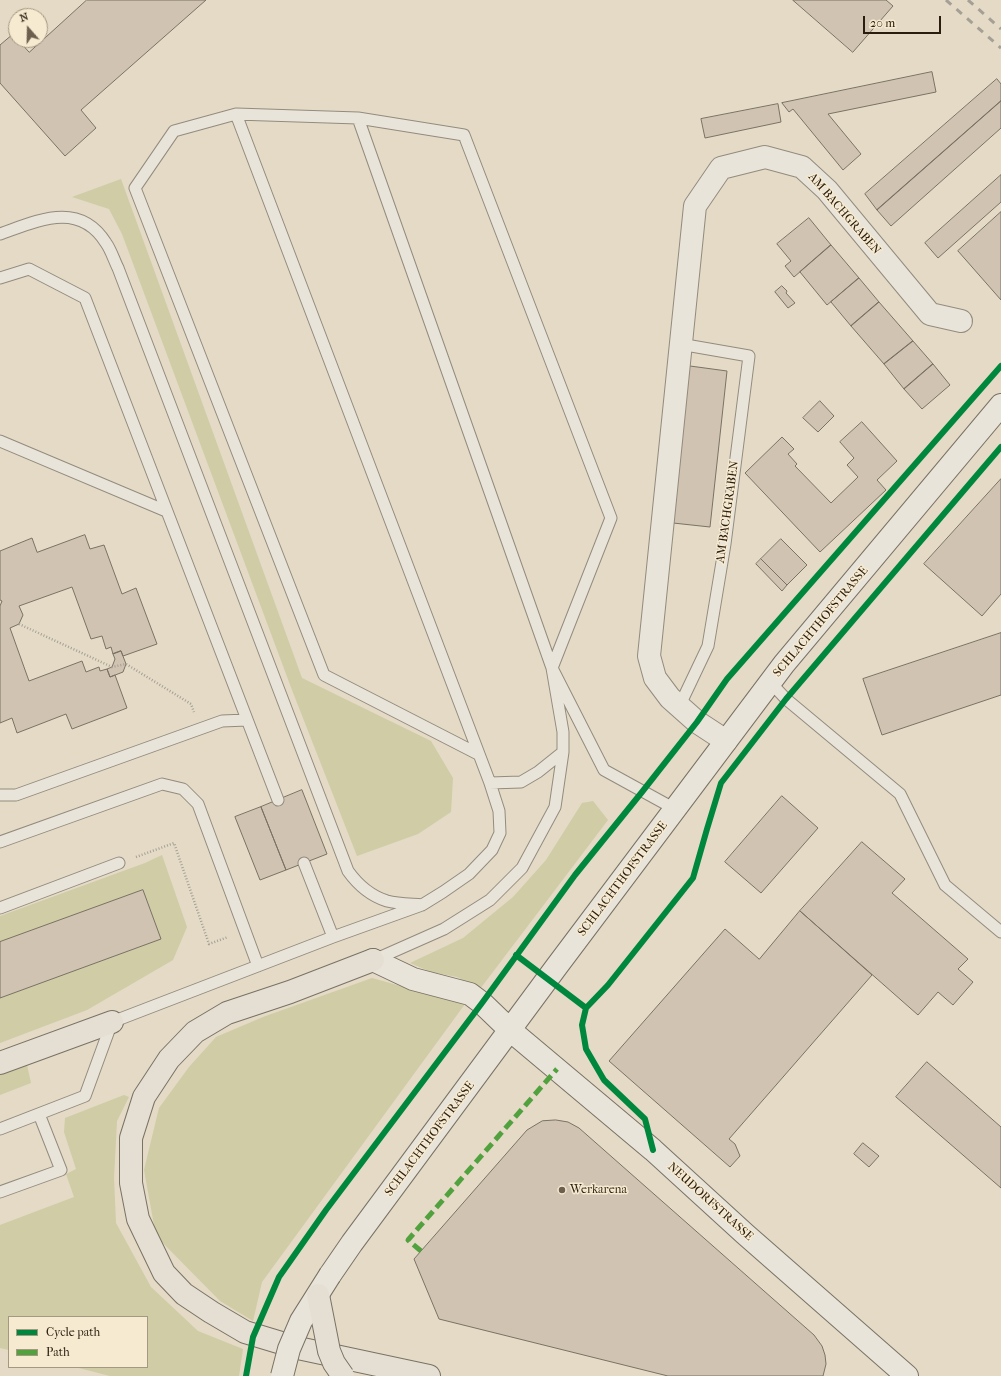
<!DOCTYPE html>
<html>
<head>
<meta charset="utf-8">
<style>
  body { margin:0 }
  #map { position:relative; width:1001px; height:1376px; overflow:hidden; background:#e4dac5; font-family:"IM FELL French Canon",serif }
  canvas { display:block }
  .legend { position:absolute; left:8px; top:1316px; width:140px; height:52px; box-sizing:border-box; background:#f6ead1; border:1px solid #a59883; margin:0; padding:5px 7px; list-style:none; font-size:12px; color:#2b1d0e }
  .legend li { display:flex; align-items:center; gap:8px; height:20px }
  .legend b { width:20px; border:1px solid #a59883 }
  .north { position:absolute; left:8px; top:8px; width:40px; height:40px; box-sizing:border-box; background:#f6ead1; border:1px solid #a59883; border-radius:50%; rotate:340deg; font-size:11px; font-weight:700; line-height:16px; text-align:center; color:#2b1d0e }
  .north::after { content:''; display:block; margin:auto; width:14px; height:18px; background:#6c5f4e; clip-path:polygon(50% 0,100% 100%,50% 72%,0 100%) }
  .scale { position:absolute; left:863px; top:16px; width:78px; height:18px; box-sizing:border-box; border:2px solid #2b1d0e; border-top:0; padding-left:5px; font-size:12px; line-height:14px; white-space:nowrap; color:#2b1d0e; -webkit-text-stroke:3px #f6ead1; paint-order:stroke }
</style>
</head>
<body>
<div id="map">
<canvas width="1001" height="1376"></canvas>
<ul class="legend">
<li><b style="height:5px;background:#00873e"></b>Cycle path</li>
<li><b style="height:5px;background:#51a23e"></b>Path</li>
</ul>
<div class="north">N</div>
<div class="scale">20 m</div>
</div>
<script>
const g = document.querySelector('canvas').getContext('2d');
g.lineJoin = 'round';
function fillPath(path, color) { g.fillStyle = color; g.fill(path, 'evenodd'); }
function trace(path, color, width, dash) { g.strokeStyle = color; g.lineWidth = width; g.lineCap = dash ? 'butt' : 'round'; g.setLineDash(dash || []); g.stroke(path); }
function label(font, color, halo, rows, align = 'center') {
  g.font = font + ' "IM FELL French Canon",serif'; g.lineWidth = 3; g.setLineDash([]); g.textBaseline = 'middle'; g.strokeStyle = halo; g.fillStyle = color; for (const [text, x, y, turn = 0] of rows) {
    g.save(); g.translate(x, y); g.rotate((+turn || 0) * Math.PI / 180); g.textAlign = isNaN(turn) ? turn : align; if (halo) g.strokeText(text, 0, 0); g.fillText(text, 0, 0); g.restore();
  }
}
const green = new Path2D(`
  M121 179 302 678 431 741 453 778 451 812 418 834 357 856 292 690 122 234 109 209 72 197Z
  M593 801 608 820 480 989 457 977 431 972 410 963 463 938 513 897 546 860 582 803Z
  M162 855 187 927 173 960 87 1010 0 1043V916L145 863Z
  M372 978 465 1004 262 1282 253 1321 220 1301 156 1236 144 1170 159 1108 189 1067 216 1037 263 1017Z
  M27 1065 31 1083 0 1095V1075Z
  M124 1095 129 1097 117 1121 114 1178 116 1223 151 1287 198 1331 243 1349 239 1376H110L75 1367H147V1317H9V1350L0 1348V1225L74 1197 66 1174 76 1169 64 1132 65 1118Z`);
const building = new Path2D(`
  M87 0H206L81 110 96 128 65 156 0 83V45L13 34 16 37V40H18L29 52Z
  M793 0H886L893 6 853 52Z
  M932 72 936 92 828 114 861 154 843 170 793 109 789 112 782 103Z
  M997 79 1001 84V101L877 210 865 194Z
  M1001 101V128L891 226 877 210Z
  M778 104 781 122 705 138 701 119Z
  M1001 175V202L938 258 925 243Z
  M1001 212V300L958 251Z
  M809 218 831 245 794 277 785 266 791 261 777 244Z
  M831 245 859 278 827 305 800 272Z
  M859 278 879 302 851 326 831 302Z
  M782 286 787 291 786 293 795 303 788 308 775 292Z
  M879 302 913 341 884 364 851 326Z
  M913 341 933 364 904 389 884 364Z
  M933 364 950 385 922 409 904 389Z
  M690 366 727 371 710 527 673 523Z
  M820 401 834 416 818 432 803 418Z
  M862 422 897 461 877 480 886 490 820 552 745 473 782 437 794 449 788 454 797 464 795 466 831 503 858 477 847 465 854 458 840 442Z
  M1001 479V594L982 616 924 564Z
  M85 535 90 549 104 545 122 594 136 588 157 644 123 656 121 651 113 654 111 647 106 649 102 636 91 639 72 587 19 606 23 615 19 624 10 628 29 681 82 661 86 672 99 667 100 671 107 669 110 677 115 675 127 708 72 729 66 714 17 733 12 718 0 723V606L2 601 0 600V551L32 538 37 552Z
  M781 539 807 565 787 585 761 559Z
  M761 559 787 585 782 591 756 564Z
  M1001 633V695L882 735 863 679Z
  M121 651 126 664 123 672 110 677 107 669 112 667 115 659 113 654Z
  M302 790 327 854 286 870 261 807Z
  M782 796 818 828 761 893 725 862Z
  M261 807 286 870 260 880 235 817Z
  M862 842 905 879 892 893 968 959 958 969 973 982 953 1005 938 992 918 1015 800 911Z
  M143 890 161 939 0 998V942Z
  M800 911 872 975 729 1139 735 1144 740 1156 730 1167 609 1061 725 929 759 959Z
  M927 1062 1001 1127V1188L896 1097Z
  M556 1120 568 1122 579 1128 814 1335 822 1346 825 1355 826 1364 823 1376H668L439 1319 414 1259 527 1130 542 1121Z
  M863 1143 879 1156 869 1167 854 1154Z`);
const path = new Path2D(`
  M19 624 112 667 126 664 191 704 194 712
  M136 857 174 843 209 944 228 937`);
const lane = new Path2D(`
  M236 114 490 783 521 782 538 772 563 752
  M358 118 464 135 611 518 552 668 604 770 675 809
  M0 234C37 221 79 200 106 243 111 250 114 260 118 268L348 871C358 885 371 896 387 901 398 904 411 904 422 905
  M0 278 29 269 85 298 278 800
  M0 441 166 511
  M771 683 786 699 900 794 945 885 1001 932
  M679 707 708 646 725 544 749 356 680 344
  M0 795H16L222 721 247 720
  M0 842 162 784 183 789 198 804 258 966
  M304 863 333 937
  M0 908 119 863
  M374 960 444 929 490 900 522 868 555 807 563 752V732L552 668 358 118 236 114 174 131 135 188 324 675 478 754
  M0 1129 85 1096 112 1022 333 937 422 905 443 892 469 874 492 850 500 833 499 811 490 783
  M0 1192 61 1170 39 1114`);
const street = new Path2D(`
  M726 741 697 722 670 698 655 678 649 656 695 206 721 168 765 157 802 167 827 190 930 314 961 321`);
const secondary = new Path2D(`
  M373 960 413 979 470 994 482 1003 510 1030 653 1150 745 1234 907 1376
  M330 1275 352 1243 557 966 784 664 1001 405`);
const highway = new Path2D(`
  M373 960 290 992 227 1013 195 1032 169 1059 144 1097 131 1138V1183L138 1219 164 1273 184 1294 211 1312 245 1332 298 1348 429 1376
  M0 1063 112 1022`);
const rail = new Path2D(`
  M946 0 1001 48
  M968 0 1001 29`);
const secondaryBridge = new Path2D(`
  M282 1376 289 1349 301 1321 330 1275`);
const highwayBridge = new Path2D(`
  M318 1295 329 1351 334 1363 343 1376`);
const quiet = new Path2D(`
  M421 1251 408 1240 557 1069`);
const cycleway = new Path2D(`
  M516 955 586 1008
  M653 1150 645 1119 604 1080 586 1049 582 1025 586 1008 608 985 693 878 707 829 721 783 786 699 1001 447
  M246 1376 253 1337 279 1277 326 1210 482 1003 575 875 642 792 697 722 727 679 1001 366`);
const markers = [
  [562,1190,4,"#6c5f4e"]
];
const streetNames = [
  ["AM BACHGRABEN",844,214,49],
  ["AM BACHGRABEN",728,512,-82],
  ["SCHLACHTHOFSTRASSE",821,622,-50],
  ["SCHLACHTHOFSTRASSE",623,879,-53],
  ["SCHLACHTHOFSTRASSE",430,1139,-53],
  ["NEUDORFSTRASSE",710,1202,42]
];
const poiNames = [
  ["Werkarena",570,1190]
];
fillPath(green, '#cfcca6');
fillPath(building, '#d1c3b1');
trace(building, '#797265', 1);
trace(lane, '#938b7e', 13);
trace(street, '#938b7e', 24);
trace(secondary, '#797265', 24);
trace(highway, '#797265', 24);
trace(path, '#a59f96', 2.5, [1, 2]);
trace(lane, '#e9e4d9', 11);
trace(street, '#e9e4d9', 22);
trace(secondary, '#e9e4d9', 22);
trace(highway, '#e5dfd3', 22);
trace(rail, '#a59f96', 3, [7, 7]);
trace(secondaryBridge, '#797265', 24, []);
trace(highwayBridge, '#797265', 24, []);
trace(secondaryBridge, '#e9e4d9', 22);
trace(highwayBridge, '#e5dfd3', 22);
trace(quiet, '#51a23e', 5, [10, 5]);
trace(cycleway, '#00873e', 6);
for (const [x, y, r, color] of markers) { const dot = new Path2D(); dot.arc(x, y, r, 0, 2 * Math.PI); g.fillStyle = color; g.fill(dot); trace(dot, '#f6ead1', 1.5); }
label('12px', '#2b1d0e', '#f6ead1', streetNames);
label('12px', '#2b1d0e', '#f6ead1', poiNames, 'left');
</script>
</body>
</html>
